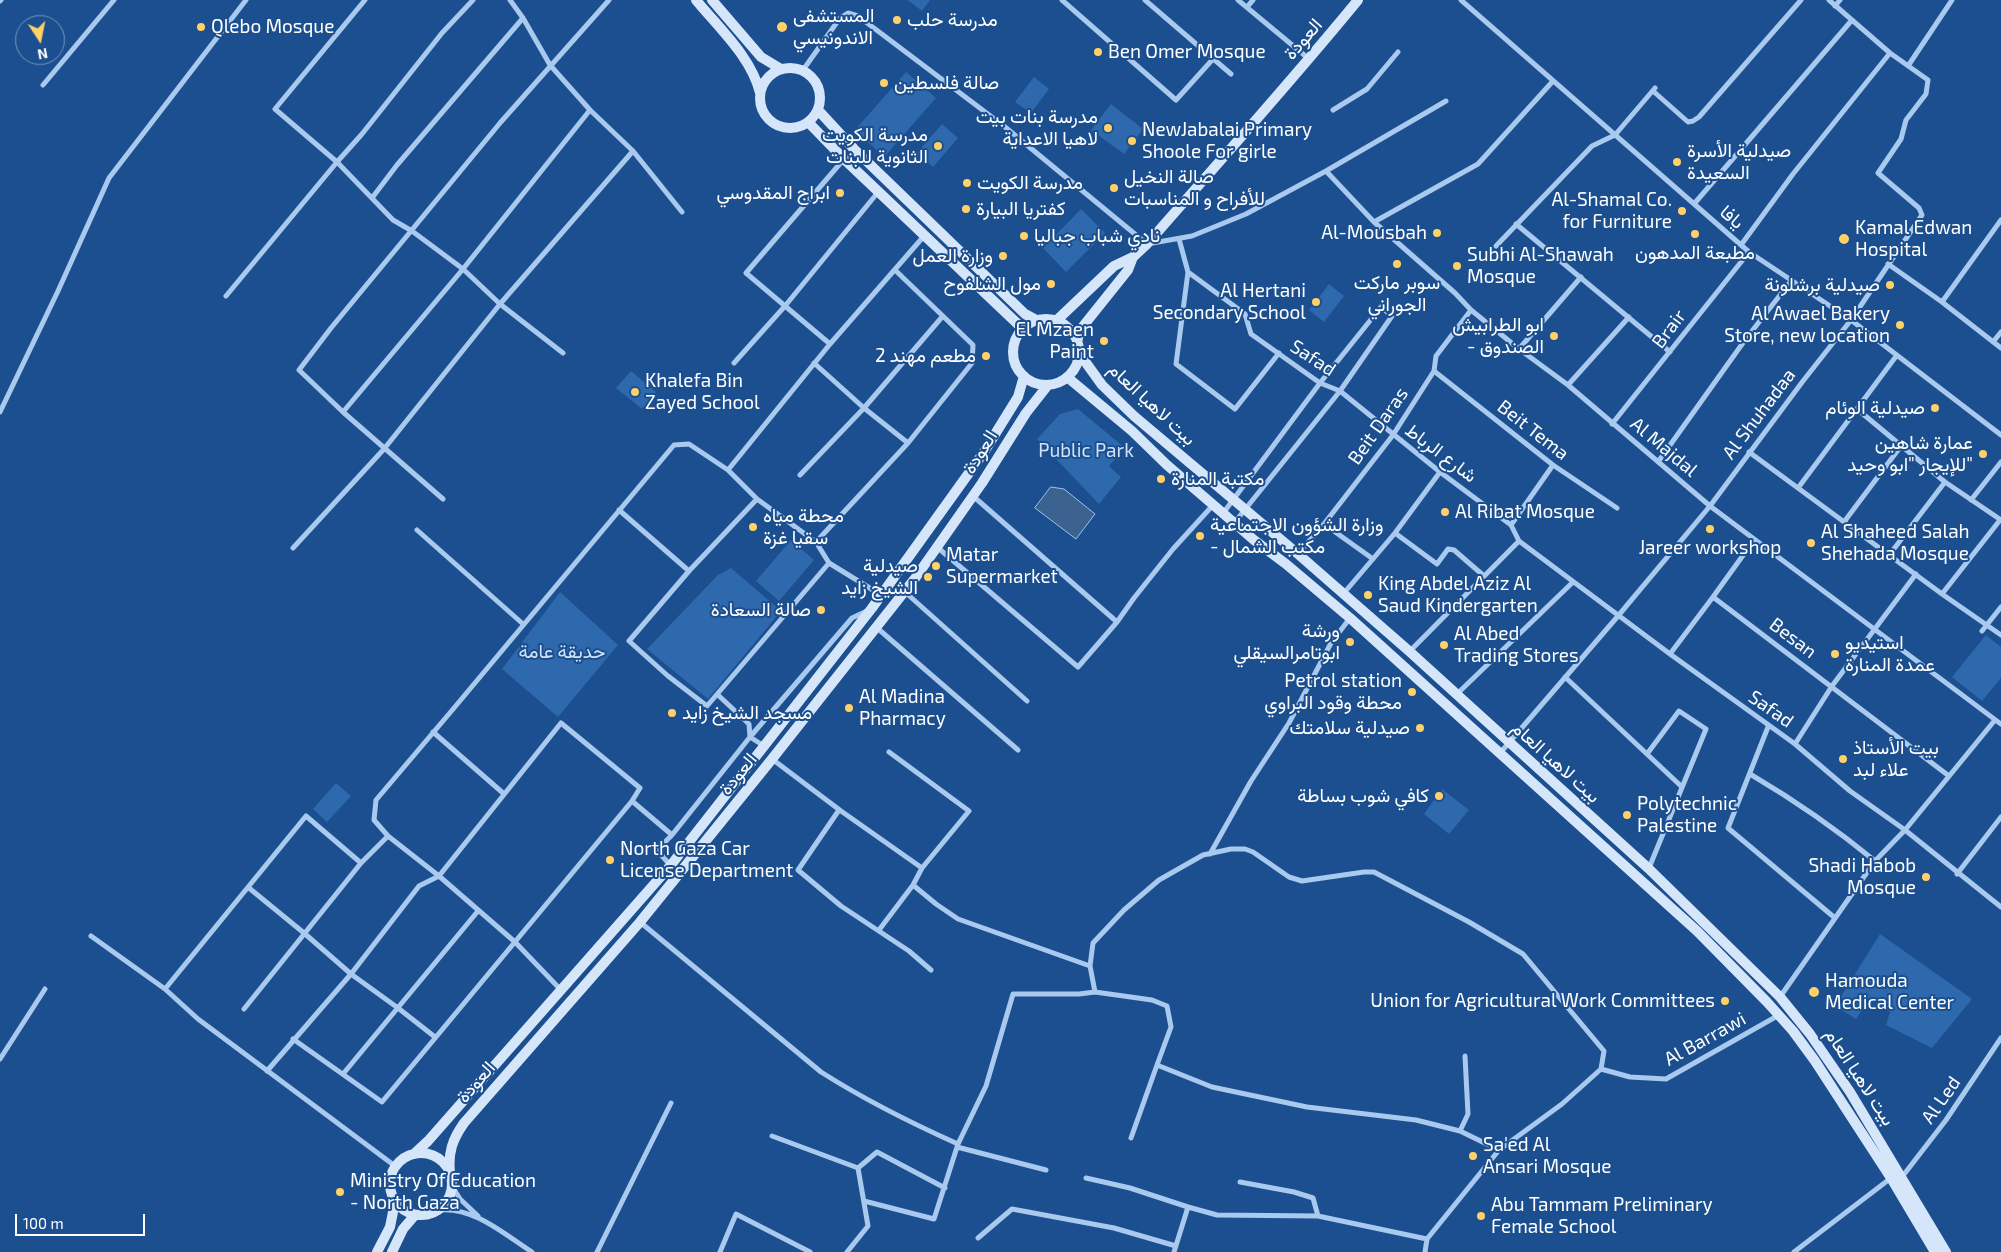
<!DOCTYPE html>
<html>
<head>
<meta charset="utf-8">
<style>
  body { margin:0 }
  #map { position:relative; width:2001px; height:1252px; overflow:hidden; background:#1b4f8f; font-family:"Exo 2",sans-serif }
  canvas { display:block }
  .north { position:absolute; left:15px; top:15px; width:50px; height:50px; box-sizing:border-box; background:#1b4f8f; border:1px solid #7695bc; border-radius:50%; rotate:169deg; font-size:14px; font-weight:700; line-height:20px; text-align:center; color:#fff }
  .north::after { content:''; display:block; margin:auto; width:18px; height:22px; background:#ffd166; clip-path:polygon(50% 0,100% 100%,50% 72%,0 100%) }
  .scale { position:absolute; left:15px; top:1214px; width:130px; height:22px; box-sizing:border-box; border:2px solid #fff; border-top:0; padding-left:6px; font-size:15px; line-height:18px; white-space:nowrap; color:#fff; -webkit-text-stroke:4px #1b4f8f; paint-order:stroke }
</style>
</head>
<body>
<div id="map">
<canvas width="2001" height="1252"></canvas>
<div class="north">N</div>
<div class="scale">100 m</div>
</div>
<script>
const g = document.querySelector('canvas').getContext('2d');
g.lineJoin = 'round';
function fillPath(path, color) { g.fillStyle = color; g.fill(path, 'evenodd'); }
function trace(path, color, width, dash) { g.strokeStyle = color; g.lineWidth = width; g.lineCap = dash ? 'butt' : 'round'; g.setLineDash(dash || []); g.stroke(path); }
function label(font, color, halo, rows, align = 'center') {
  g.font = font + ' "Exo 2",Vazirmatn,sans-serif'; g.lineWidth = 4; g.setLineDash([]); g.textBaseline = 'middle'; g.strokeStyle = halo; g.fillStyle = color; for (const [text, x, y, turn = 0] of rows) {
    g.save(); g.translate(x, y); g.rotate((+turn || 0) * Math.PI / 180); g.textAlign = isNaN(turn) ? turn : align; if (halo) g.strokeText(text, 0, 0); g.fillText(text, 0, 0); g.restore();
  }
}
const green = new Path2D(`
  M908 0H930L922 11Z
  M906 72 936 98 884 157 855 130Z
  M1034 77 1049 89 1031 113 1015 102Z
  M1111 104 1143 129 1124 154 1091 130Z
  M942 124 958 138 933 167 917 153Z
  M1081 209 1105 233 1066 272 1043 248Z
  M1329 284 1344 296 1324 322 1309 310Z
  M631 371 656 392 642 409 616 388Z
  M1078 409 1125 448 1109 466 1121 477 1099 504 1037 439 1060 414Z
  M791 540 814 560 779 601 756 581Z
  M731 568 781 611 708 699 647 649 718 575Z
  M560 592 618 645 558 717 502 669Z
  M1986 635 2001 647V678L1982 701 1952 677Z
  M336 783 351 796 327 822 313 809Z
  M1442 789 1469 810 1449 834 1424 814Z
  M1880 934 1972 999 1932 1048 1886 1025 1890 1012 1871 998 1856 1019 1835 1006Z`);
const water = new Path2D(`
  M1051 487 1064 489 1095 514 1076 539 1035 508Z`);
const minor = new Path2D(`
  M365 0 275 109 337 162 393 220 412 231 463 269 500 304 563 353
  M1062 0 1176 100 1213 59
  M1145 0 1231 74
  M1238 0 1309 59
  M1461 0 1749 252 1851 320 2001 435
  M0 1 1 0
  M1835 6 1840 0
  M1247 7 1253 0
  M1908 66 1952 0
  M803 70 840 18 848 13 858 16 1005 127 1147 244 1192 236 1246 214 1326 171 1446 101
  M43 85 114 0
  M1653 91 1688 122 1693 121 1699 117 1801 0
  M590 110 633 151 682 212
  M1333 110 1367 89 1398 52
  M1326 171 1374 222 1455 293 1471 310 1519 349 1568 385 1710 506 2001 724
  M372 198 397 165 523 18
  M1694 204 1852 20
  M1374 222 1478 164 1553 81
  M1516 224 1670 352
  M1179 239 1188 272 1245 314 1251 334 1320 383 1340 391 1440 472 1511 525 1519 541 1670 654 1795 744 1850 791 1905 830 2001 907
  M1741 245 1793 174 1890 53
  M1496 246 1592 146 1615 135 1655 88
  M1888 264 1942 302 2001 348
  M1188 272 1176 364 1235 409 1279 353
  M226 296 337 162 362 134 442 33 473 0
  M1942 302 2001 220
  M1993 342 2001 332
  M830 344 746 273 844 159
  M1519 349 1581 277
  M734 363 785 306 879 191
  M814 363 864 408 908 443
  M1434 371 1553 465 1617 508
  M1568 385 1629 317
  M1857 409 1945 482 2001 520
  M0 412 58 291 109 178 246 0
  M343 412 463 269 590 110 550 65 523 18 510 0
  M1612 424 1749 252
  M1749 452 1942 594 2001 635
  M1658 462 1745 340 1791 281
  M728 470 830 344 924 236
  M800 475 864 408 942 317
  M1798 488 1897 355
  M973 496 1117 622
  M443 499 343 412 299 370 331 328 500 123 609 0
  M757 499 689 571 629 641 668 676 707 706 829 563
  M1971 500 2001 462
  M619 510 689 571
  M1224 512 1320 383 1381 307 1392 316 1340 391 1235 522
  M1844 522 1901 446
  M1324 524 1373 559
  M1511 525 1553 465
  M417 530 523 624
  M1395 533 1437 564 1448 549 1454 550 1484 576
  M816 542 908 443 972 363 973 345 895 270
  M937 547 1078 667 1117 622 1134 598 1173 549 1214 504
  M293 548 384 449 500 304 633 151
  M1298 554 1324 524 1393 435 1434 371 1436 356 1471 310
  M1890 554 1945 482
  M905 592 1027 701
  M1344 593 1395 533 1440 472
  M1942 594 2000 520
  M1713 597 1949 776
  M876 627 1018 750
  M1982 631 2001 607
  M1410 651 1519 541
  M1670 654 1713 597 1754 540
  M1565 677 1682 787
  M1457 694 1573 582
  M718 695 749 724 750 737 764 746
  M1768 727 1728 828 1835 918
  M433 732 503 793
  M1795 744 1832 686 1916 574
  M1501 752 1618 616 1710 506 1803 381 1851 320 1922 215 1919 208 1878 173 1901 139 1906 120 1926 94 1928 80 1890 53 1829 0
  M1647 754 1679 711 1706 729 1649 868
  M772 759 841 811 922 868
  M1750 774C1794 800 1835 828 1875 861
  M839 810 798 870 841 906 909 951 931 970
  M672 835 750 737 852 618 867 611
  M1210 854 1251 781 1289 723 1331 643 1350 618
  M1957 874 2001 817
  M913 885 936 904 958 919 1090 966 1095 992
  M249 888 304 933 351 974 398 1008 435 1037
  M640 922 821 1072C865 1100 911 1123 958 1144
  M879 930 913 885 922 868 969 811 889 752
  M91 936 165 989 198 1019 395 1166
  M1090 966 1093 943 1124 910 1159 880 1203 855 1231 849H1245L1253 852 1289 877 1302 881 1364 872H1374L1469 922 1523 954 1604 1051 1601 1069
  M165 989 306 816 361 863
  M560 989 515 942 439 876 388 836 374 820 376 800 454 708 674 445 689 444 728 470 757 499 816 542 829 563 881 595
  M1780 997 1875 861 1905 830 1995 720
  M244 1009 361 863 388 836
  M293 1039 382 1102 632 801
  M0 1059 45 989
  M267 1071 351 974 419 886 439 876 561 723 640 788 632 801 672 835 657 850 670 865
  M343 1074 478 911
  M1460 1131 1468 1114 1465 1056
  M772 1136 858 1168 868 1226 847 1252
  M1131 1138 1157 1065
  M957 1147 1046 1170
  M858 1168 877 1152 945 1188
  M1902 1177 1946 1120 2001 1038
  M1086 1178 1130 1188 1188 1207
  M1240 1182 1294 1192 1313 1198 1318 1216 1427 1239
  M452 1186 460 1199 478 1216
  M864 1201 934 1219 958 1144 986 1086 1013 994H1079L1095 992 1152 1000 1167 1006 1171 1027 1157 1065 1212 1087 1307 1107 1416 1120 1460 1131 1499 1150
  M438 1210C473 1206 504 1234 532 1252
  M978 1238 1012 1209 1114 1228 1176 1246
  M597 1252 671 1103
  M720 1252 736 1214 810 1252
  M1174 1252 1188 1207 1217 1215 1318 1216
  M1425 1252 1427 1239 1499 1150 1562 1104 1601 1069 1630 1077 1666 1079 1779 1015
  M1794 1252 1891 1178`);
const secondary = new Path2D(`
  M696 0C719 28 752 58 760 93
  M712 0 761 57 781 69
  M760 98a30 30 0 1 1 60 0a30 30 0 1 1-60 0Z
  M818 110 854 149 1025 314 1038 321
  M808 122 844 159 1023 329
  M1013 352a33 33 0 1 1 66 0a33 33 0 1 1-66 0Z
  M1056 321 1114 266 1133 257 1147 244C1218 163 1290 83 1358 0
  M1077 342 1080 330 1128 270 1133 257
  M1079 353 1102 385 1134 416 1298 554 1409 651 1648 868 1780 997 1810 1034 1850 1092 1946 1252
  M1067 377 1132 431 1167 465 1254 540 1286 564 1350 618 1697 931 1767 1002 1793 1031 1815 1061 1891 1178 1935 1252
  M390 1184a31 31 0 1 1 62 0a31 31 0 1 1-62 0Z
  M414 1154 428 1141 671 865 872 608 984 452 1018 397 1024 376
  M450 1173C448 1153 452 1140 464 1123L640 922 772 759 916 577 982 483 1026 413 1048 385
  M377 1252 390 1227 395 1202
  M392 1252 403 1229 415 1215`);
const markers = [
  [897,20,5,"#ffd166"],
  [201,27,5,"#ffd166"],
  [782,27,6,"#ffd166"],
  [1098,52,5,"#ffd166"],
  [884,83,5,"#ffd166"],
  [1108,128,5,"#ffd166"],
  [1132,141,5,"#ffd166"],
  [938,146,5,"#ffd166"],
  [1677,162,5,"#ffd166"],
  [967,183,5,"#ffd166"],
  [1114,188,5,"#ffd166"],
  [840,193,5,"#ffd166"],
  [966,209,5,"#ffd166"],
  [1682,211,5,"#ffd166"],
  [1437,233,5,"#ffd166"],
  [1695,234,5,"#ffd166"],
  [1024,236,5,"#ffd166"],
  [1844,239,6,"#ffd166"],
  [1003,256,5,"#ffd166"],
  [1397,264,5,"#ffd166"],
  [1457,266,5,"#ffd166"],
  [1051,284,5,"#ffd166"],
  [1890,285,5,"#ffd166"],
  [1316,302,5,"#ffd166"],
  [1900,325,5,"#ffd166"],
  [1554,336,5,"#ffd166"],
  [1104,341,5,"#ffd166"],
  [986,356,5,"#ffd166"],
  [635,392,5,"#ffd166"],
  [1935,408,5,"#ffd166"],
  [1983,454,5,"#ffd166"],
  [1161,479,5,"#ffd166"],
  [1445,512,5,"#ffd166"],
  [753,527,5,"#ffd166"],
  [1710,529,5,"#ffd166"],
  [1200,536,5,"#ffd166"],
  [1811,543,5,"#ffd166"],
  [936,566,5,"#ffd166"],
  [928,577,5,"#ffd166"],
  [1368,595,5,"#ffd166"],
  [821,610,5,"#ffd166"],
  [1350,642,5,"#ffd166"],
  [1444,645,5,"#ffd166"],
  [1835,654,5,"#ffd166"],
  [1412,692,5,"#ffd166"],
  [849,708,5,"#ffd166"],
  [672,713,5,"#ffd166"],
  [1420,728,5,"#ffd166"],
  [1843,759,5,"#ffd166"],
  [1439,796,5,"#ffd166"],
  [1627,815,5,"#ffd166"],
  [610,860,5,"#ffd166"],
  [1926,877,5,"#ffd166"],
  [1814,992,6,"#ffd166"],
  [1725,1001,5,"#ffd166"],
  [1473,1156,5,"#ffd166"],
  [340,1192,5,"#ffd166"],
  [1481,1216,5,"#ffd166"]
];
const poiNames = [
  ["المستشفى",793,16],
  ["الاندونيسي",793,38],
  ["مدرسة حلب",907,20],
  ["Qlebo Mosque",211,27],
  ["Ben Omer Mosque",1108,52],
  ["صالة فلسطين",894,83],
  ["مدرسة بنات بيت",1098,117,"right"],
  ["لاهيا الاعداية",1098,139,"right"],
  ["NewJabalai Primary",1142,130],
  ["Shoole For girle",1142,152],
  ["مدرسة الكويت",928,135,"right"],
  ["الثانوية للبنات",928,157,"right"],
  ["صيدلية الأسرة",1687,151],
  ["السعيدة",1687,173],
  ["صالة النخيل",1124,177],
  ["للأفراح و المناسبات",1124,199],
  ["مدرسة الكويت",977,183],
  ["ابراج المقدوسي",830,193,"right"],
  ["Al-Shamal Co.",1672,200,"right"],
  ["for Furniture",1672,222,"right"],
  ["كفتريا البيارة",976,209],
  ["Kamal Edwan",1855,228],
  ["Hospital",1855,250],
  ["Al-Mousbah",1427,233,"right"],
  ["نادي شباب جباليا",1034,236],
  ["مطبعة المدهون",1695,253,"center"],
  ["Subhi Al-Shawah",1467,255],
  ["Mosque",1467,277],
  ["وزارة العمل",993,256,"right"],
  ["سوبر ماركت",1397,283,"center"],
  ["الجوراني",1397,305,"center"],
  ["مول الشلفوح",1041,284,"right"],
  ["صيدلية برشلونة",1880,285,"right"],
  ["Al Hertani",1306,291,"right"],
  ["Secondary School",1306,313,"right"],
  ["Al Awael Bakery",1890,314,"right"],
  ["Store, new location",1890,336,"right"],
  ["ابو الطرابيش",1544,325,"right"],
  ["- الصندوق",1544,347,"right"],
  ["El Mzaen",1094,330,"right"],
  ["Paint",1094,352,"right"],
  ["مطعم مهند 2",976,356,"right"],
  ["Khalefa Bin",645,381],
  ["Zayed School",645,403],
  ["صيدلية الوئام",1925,408,"right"],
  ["عمارة شاهين",1973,443,"right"],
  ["للإيجار \"ابو وحيد\"",1973,465,"right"],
  ["مكتبة المنارة",1171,479],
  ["Al Ribat Mosque",1455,512],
  ["محطة مياه",763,516],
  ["سقيا غزة",763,538],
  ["وزارة الشؤون الاجتماعية",1210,525],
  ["- مكتب الشمال",1210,547],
  ["Al Shaheed Salah",1821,532],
  ["Shehada Mosque",1821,554],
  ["Jareer workshop",1710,548,"center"],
  ["Matar",946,555],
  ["Supermarket",946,577],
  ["صيدلية",918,566,"right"],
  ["الشيخ زايد",918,588,"right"],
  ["King Abdel Aziz Al",1378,584],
  ["Saud Kindergarten",1378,606],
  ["صالة السعادة",811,610,"right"],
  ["ورشة",1340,631,"right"],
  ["ابوتامرالسيقلي",1340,653,"right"],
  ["Al Abed",1454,634],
  ["Trading Stores",1454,656],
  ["استيديو",1845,643],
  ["عمدة المنارة",1845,665],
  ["Petrol station",1402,681,"right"],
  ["محطة وقود البراوي",1402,703,"right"],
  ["Al Madina",859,697],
  ["Pharmacy",859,719],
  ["مسجد الشيخ زايد",682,713],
  ["صيدلية سلامتك",1410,728,"right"],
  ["بيت الأستاذ",1853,748],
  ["علاء لبد",1853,770],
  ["كافي شوب بساطة",1429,796,"right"],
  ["Polytechnic",1637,804],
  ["Palestine",1637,826],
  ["North Gaza Car",620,849],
  ["License Department",620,871],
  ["Shadi Habob",1916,866,"right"],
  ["Mosque",1916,888,"right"],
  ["Hamouda",1825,981],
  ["Medical Center",1825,1003],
  ["Union for Agricultural Work Committees",1715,1001,"right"],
  ["Sa'ed Al",1483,1145],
  ["Ansari Mosque",1483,1167],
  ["Ministry Of Education",350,1181],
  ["- North Gaza",350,1203],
  ["Abu Tammam Preliminary",1491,1205],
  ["Female School",1491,1227]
];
const streetNames = [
  ["العودة",1303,39,-49],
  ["يافا",1732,217,41],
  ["Brair",1669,329,-53],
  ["Safad",1313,358,33],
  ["بيت لاهيا العام",1152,404,43],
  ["Al Shuhadaa",1759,414,-53],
  ["Beit Daras",1378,426,-55],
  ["Beit Tema",1533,430,38],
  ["Al Majdal",1664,447,40],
  ["العودة",980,452,-58],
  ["شارع الرباط",1441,453,37],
  ["Besan",1793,638,37],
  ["Safad",1771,709,35],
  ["بيت لاهيا العام",1556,762,42],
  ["العودة",738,774,-51],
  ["Al Barrawi",1705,1039,-29],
  ["بيت لاهيا العام",1860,1077,57],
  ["العودة",476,1082,-49],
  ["Al Led",1941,1100,-55]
];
const parkNames = [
  ["Public Park",1086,451],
  ["حديقة عامة",562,652]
];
fillPath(green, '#2e69ad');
fillPath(water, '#3c6290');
trace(water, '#9cc4f0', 1);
trace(minor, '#a9c9ee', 5);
trace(secondary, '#d6e6fa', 10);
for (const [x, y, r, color] of markers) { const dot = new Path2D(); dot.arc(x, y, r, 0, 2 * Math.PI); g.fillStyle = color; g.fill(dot); trace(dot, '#1b4f8f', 2); }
label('19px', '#fff', '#1b4f8f', poiNames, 'left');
label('19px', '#fff', '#1b4f8f', streetNames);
label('19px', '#cfe3fa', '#1b4f8f', parkNames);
</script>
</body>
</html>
